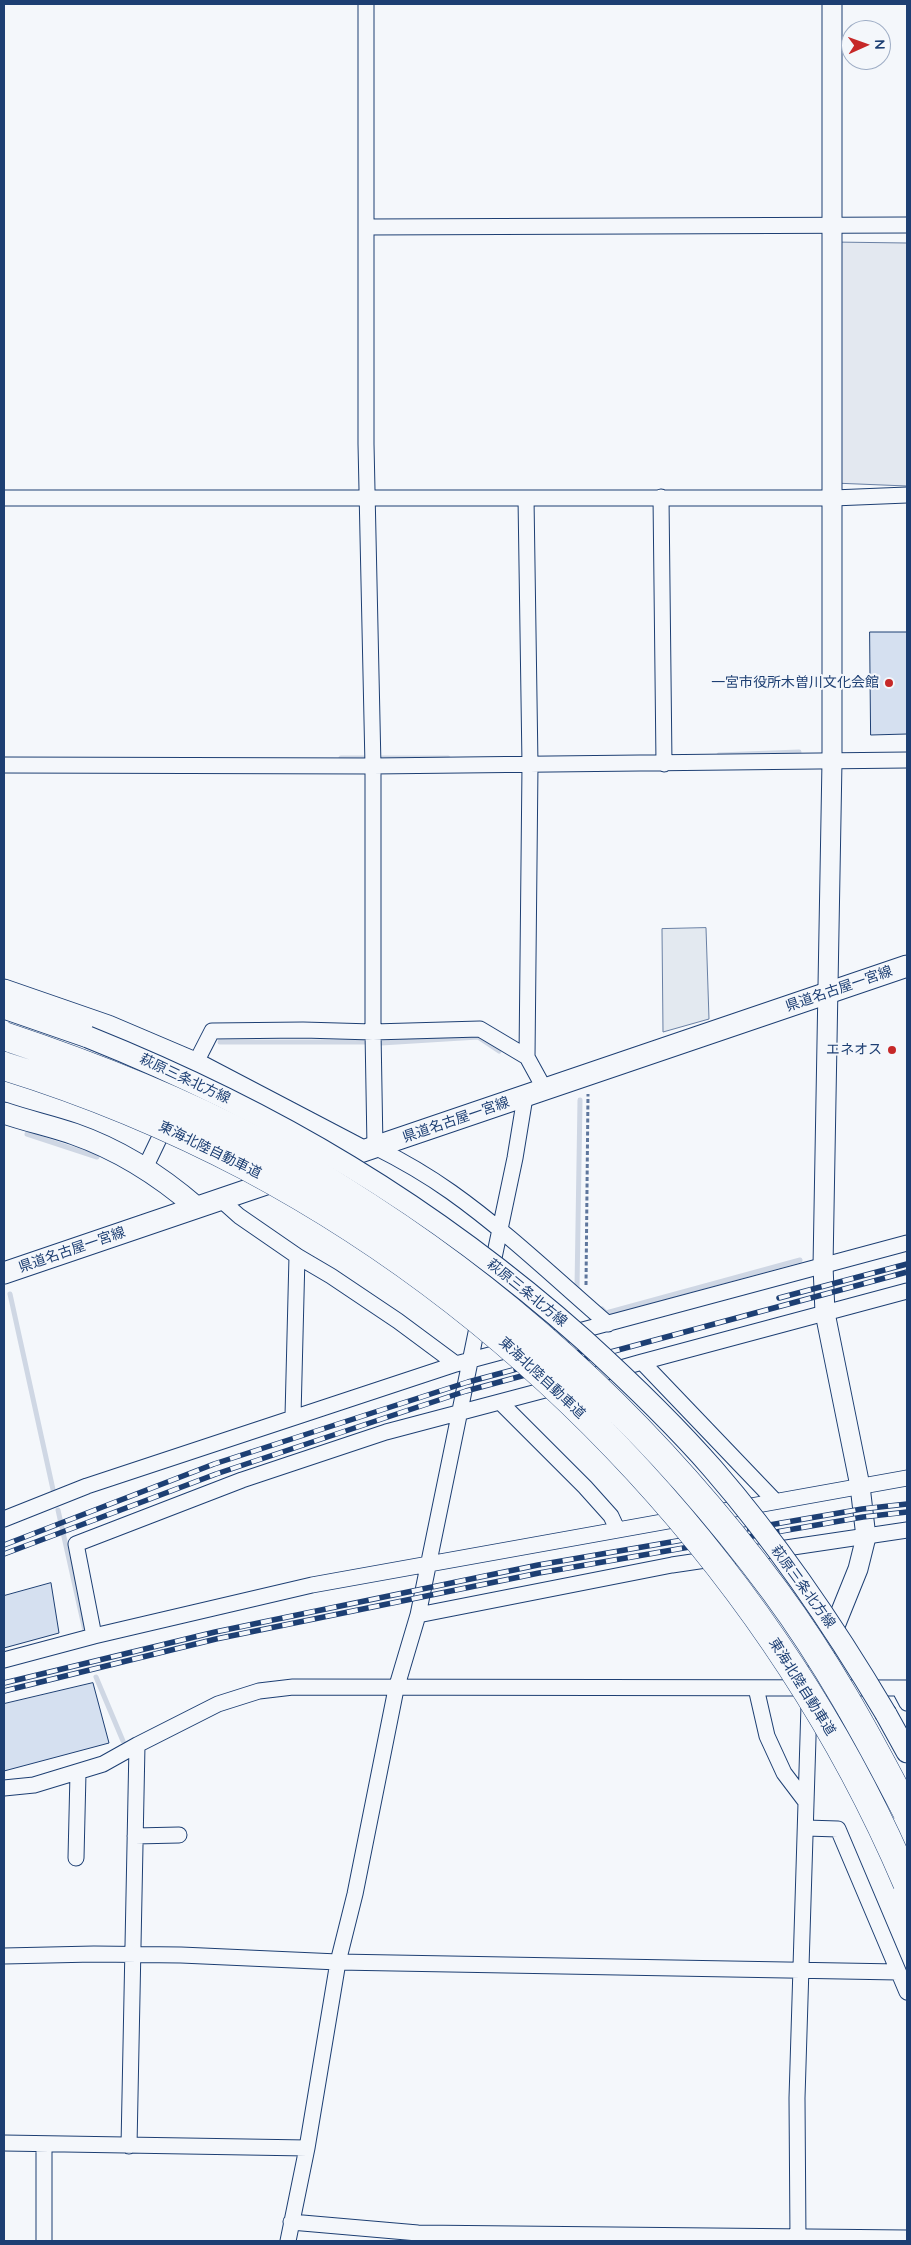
<!DOCTYPE html>
<html>
<head>
<meta charset="utf-8">
<style>
  body { margin:0 }
  #map { position:relative; width:911px; height:2245px; overflow:hidden; background:#f4f7fb; font-family:Quicksand,sans-serif }
  canvas { display:block }
  .frame { position:absolute; inset:0; border:5px solid #1d3f73; pointer-events:none }
  .north { position:absolute; left:841px; top:20px; width:50px; height:50px; box-sizing:border-box; background:#f4f7fb; border:1px solid #9eadc5; border-radius:50%; rotate:88deg; font-size:14px; font-weight:700; line-height:20px; text-align:center; color:#1d3f73 }
  .north::after { content:''; display:block; margin:auto; width:18px; height:22px; background:#c62828; clip-path:polygon(50% 0,100% 100%,50% 72%,0 100%) }
</style>
</head>
<body>
<div id="map">
<canvas width="911" height="2245"></canvas>
<div class="frame"></div>
<div class="north">N</div>
</div>
<script>
const g = document.querySelector('canvas').getContext('2d');
g.lineJoin = 'round';
function fillPath(path, color) { g.fillStyle = color; g.fill(path, 'evenodd'); }
function trace(path, color, width, dash) { g.strokeStyle = color; g.lineWidth = width; g.lineCap = dash ? 'butt' : 'round'; g.setLineDash(dash || []); g.stroke(path); }
function label(font, color, halo, rows, align = 'center') {
  g.font = font + ' Quicksand,"Noto Sans JP",sans-serif'; g.lineWidth = 4; g.setLineDash([]); g.textBaseline = 'middle'; g.strokeStyle = halo; g.fillStyle = color; for (const [text, x, y, turn = 0] of rows) {
    g.save(); g.translate(x, y); g.rotate((+turn || 0) * Math.PI / 180); g.textAlign = isNaN(turn) ? turn : align; if (halo) g.strokeText(text, 0, 0); g.fillText(text, 0, 0); g.restore();
  }
}
const green = new Path2D(`
  M706 928 709 1019 663 1032 662 929Z`);
const parking = new Path2D(`
  M832 242 907 243V486L833 483Z`);
const stream = new Path2D(`
  M719 755 799 752
  M341 758H365
  M382 758H448
  M220 1042H366
  M381 1043 478 1037 499 1051
  M27 1134 97 1157
  M580 1291 577 1288 580 1100
  M10 1294 54 1494
  M602 1309 606 1313 800 1260
  M58 1510 85 1631
  M96 1677 123 1741`);
const building = new Path2D(`
  M870 632H907V734L871 735Z
  M51 1583 59 1633 4 1648V1596Z
  M93 1683 109 1743 4 1771V1704Z`);
const path = new Path2D(`
  M586 1285 588 1094`);
const minor = new Path2D(`
  M366 4V444L373 766V1032L375 1147C401 1160 427 1175 451 1192 506 1231 557 1280 608 1324
  M366 227 907 225
  M661 497 664 764
  M4 498H833L907 495
  M526 498 530 765 527 1057 544 1088
  M4 765 373 766 907 760
  M191 1072 212 1031 303 1030 373 1032 480 1029 527 1057
  M145 1168 167 1122
  M220 1199 239 1216 297 1256 331 1276 398 1321 456 1364
  M491 1272 515 1158 525 1097
  M582 1379 642 1362
  M501 1403 585 1487 611 1516 617 1529
  M293 1416 297 1256
  M775 1501 642 1362 907 1291
  M4 1519 87 1486 456 1364 907 1243
  M418 1615 672 1565 907 1530
  M94 1636 76 1544 242 1480 386 1432 560 1386
  M4 1660 94 1636 312 1585 907 1478
  M756 1688 767 1736 784 1773 806 1802
  M899 1688 907 1703
  M4 1788 34 1785 103 1764 137 1745 218 1704 259 1691 293 1687 907 1688
  M806 1828 838 1829 907 1992
  M135 1836 179 1835
  M76 1858 78 1773
  M4 1956 94 1954 181 1955 338 1962 898 1972
  M4 2143 307 2148
  M44 2144V2241
  M129 2146 137 1745
  M291 2222 418 2233 907 2238
  M288 2241 307 2148 338 1962 355 1894 396 1689 418 1615 479 1318
  M798 2241 797 2098 809 1705`);
const tertiary = new Path2D(`
  M810 1688 858 1569 866 1537 860 1486 825 1313 823 1266 832 761V4`);
const secondary = new Path2D(`
  M4 990 108 1026 195 1063 363 1151
  M4 1008 88 1037
  M4 1113C27 1121 51 1126 74 1134 120 1150 159 1175 196 1207
  M4 1273 907 966
  M886 1714 907 1752`);
const rail = new Path2D(`
  M779 1298 907 1264
  M4 1545 214 1464 468 1382 584 1351
  M4 1554 216 1474 466 1391 907 1272
  M4 1683 215 1632 538 1565 862 1509 907 1504
  M4 1691 216 1639 539 1573 863 1517 907 1512`);
const secondaryBridge = new Path2D(`
  M88 1037C275 1112 433 1206 584 1340 629 1381 673 1423 713 1469 778 1544 835 1628 886 1714`);
const motorwayBridge = new Path2D(`
  M4 1036C91 1065 177 1099 259 1142 298 1161 334 1185 370 1208 528 1311 663 1440 775 1591 826 1660 868 1736 907 1812
  M4 1066C88 1092 170 1126 248 1167 537 1321 779 1583 907 1883`);
const markers = [
  [889,683,5,"#c62828"],
  [892,1050,5,"#c62828"]
];
const poiNames = [
  ["一宮市役所木曽川文化会館",879,683],
  ["エネオス",882,1050]
];
const streetNames = [
  ["県道名古屋一宮線",839,989,-19],
  ["萩原三条北方線",185,1079,25],
  ["県道名古屋一宮線",456,1120,-19],
  ["東海北陸自動車道",210,1150,26],
  ["県道名古屋一宮線",72,1250,-19],
  ["萩原三条北方線",527,1293,39],
  ["東海北陸自動車道",542,1378,43],
  ["萩原三条北方線",803,1587,54],
  ["東海北陸自動車道",802,1687,58]
];
fillPath(green, '#e3e9f0');
trace(green, '#687fa3', 1);
fillPath(parking, '#e3e8f0');
trace(parking, '#687fa3', 1);
trace(stream, '#cfd7e4', 5);
fillPath(building, '#d5e0f0');
trace(building, '#1d3f73', 1);
trace(minor, '#1d3f73', 17);
trace(tertiary, '#1d3f73', 21);
trace(secondary, '#1d3f73', 23);
trace(path, '#5e769c', 3, [4, 2.5]);
trace(minor, '#f4f7fb', 15);
trace(tertiary, '#f4f7fb', 19);
trace(secondary, '#f4f7fb', 21);
trace(rail, '#1d3f73', 5.5);
trace(rail, '#f4f7fb', 4, [11]);
trace(secondaryBridge, '#1d3f73', 23, []);
trace(motorwayBridge, '#1d3f73', 29, []);
trace(secondaryBridge, '#f4f7fb', 21);
trace(motorwayBridge, '#f4f7fb', 28);
for (const [x, y, r, color] of markers) { const dot = new Path2D(); dot.arc(x, y, r, 0, 2 * Math.PI); g.fillStyle = color; g.fill(dot); trace(dot, '#f4f7fb', 2); }
label('14px', '#1d3f73', '#f4f7fb', poiNames, 'right');
label('14px', '#1d3f73', '#f4f7fb', streetNames);
</script>
</body>
</html>
